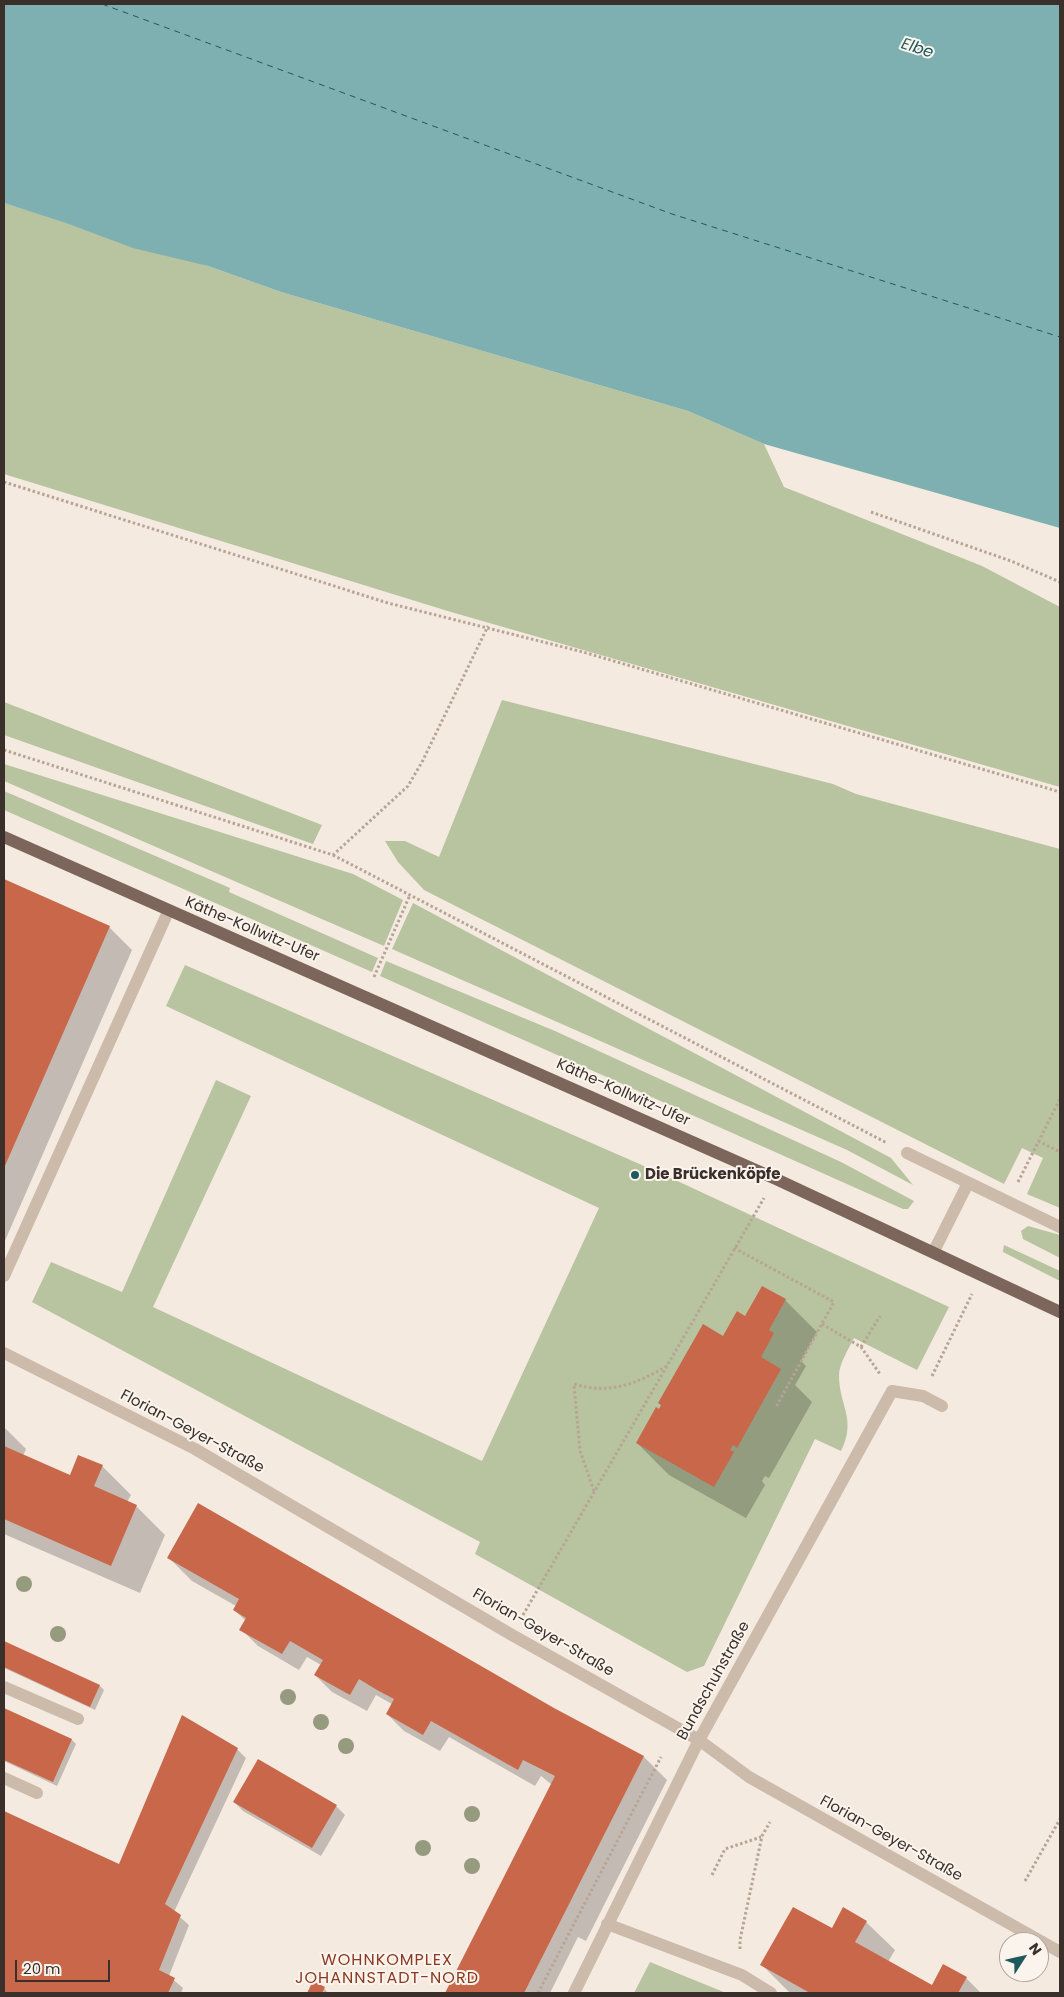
<!DOCTYPE html>
<html>
<head>
<meta charset="utf-8">
<style>
  body { margin:0 }
  #map { position:relative; width:1064px; height:1997px; overflow:hidden; background:#f4eae0; font-family:Poppins,sans-serif }
  canvas { display:block }
  .frame { position:absolute; inset:0; border:5px solid #3a2f2a; pointer-events:none }
  .north { position:absolute; left:999px; top:1932px; width:50px; height:50px; box-sizing:border-box; background:#fbf4ed; border:1px solid #aea59f; border-radius:50%; rotate:55deg; font-size:14px; font-weight:700; line-height:20px; text-align:center; color:#3a2f2a }
  .north::after { content:''; display:block; margin:auto; width:18px; height:22px; background:#1f595d; clip-path:polygon(50% 0,100% 100%,50% 72%,0 100%) }
  .scale { position:absolute; left:15px; top:1960px; width:95px; height:22px; box-sizing:border-box; border:2px solid #3a2f2a; border-top:0; padding-left:6px; font-size:15px; line-height:18px; white-space:nowrap; color:#3a2f2a; -webkit-text-stroke:4px #fbf4ed; paint-order:stroke }
</style>
</head>
<body>
<div id="map">
<canvas width="1064" height="1997"></canvas>
<div class="frame"></div>
<div class="north">N</div>
<div class="scale">20 m</div>
</div>
<script>
const g = document.querySelector('canvas').getContext('2d');
g.lineJoin = 'round';
function fillPath(path, color) { g.fillStyle = color; g.fill(path, 'evenodd'); }
function trace(path, color, width, dash) { g.strokeStyle = color; g.lineWidth = width; g.lineCap = dash ? 'butt' : 'round'; g.setLineDash(dash || []); g.stroke(path); }
function label(font, color, halo, rows, align = 'center') {
  g.font = font + ' Poppins,sans-serif'; g.lineWidth = 4; g.setLineDash([]); g.textBaseline = 'middle'; g.strokeStyle = halo; g.fillStyle = color; for (const [text, x, y, turn = 0] of rows) {
    g.save(); g.translate(x, y); g.rotate((+turn || 0) * Math.PI / 180); g.textAlign = isNaN(turn) ? turn : align; if (halo) g.strokeText(text, 0, 0); g.fillText(text, 0, 0); g.restore();
  }
}
const green = new Path2D(`
  M4 203 208 266 281 292 688 411 764 444 784 487 982 566 1060 607V787L451 612 4 474Z
  M502 700 833 784 856 794 1060 849V1208L1027 1194 1043 1158 1022 1148 1004 1184 424 890 398 862 385 841H405L439 857Z
  M4 702 322 825 313 844 4 735Z
  M4 764 353 874 403 900 384 946 4 781Z
  M4 791 230 888 229 892 378 958 372 972 4 810Z
  M413 903 891 1158 913 1185 847 1150 392 949Z
  M386 961 555 1031 841 1162 914 1201 908 1209H903L380 976Z
  M185 965 660 1173 949 1307 917 1370 854 1338C849 1348 839 1364 839 1375 839 1406 857 1419 841 1451L815 1439 704 1666 687 1672 475 1554 480 1542 32 1302 51 1262 122 1292 216 1080 251 1096 153 1307 482 1461 599 1208 166 1006Z
  M1028 1226 1060 1235V1258L1023 1239 1021 1231Z
  M1004 1245 1060 1271V1281L1003 1252Z
  M650 1962 726 1993H634Z`);
const water = new Path2D(`
  M4 4H1060V528L764 444 688 411 281 292 208 266 133 248 66 223 4 203Z`);
const shadow = new Path2D(`
  M4 881 109 927 132 950 4 1243Z
  M763 1288 785 1300 817 1332 801 1361 806 1366 795 1385 812 1402 769 1478 765 1476 762 1481 765 1485 746 1518 669 1475 637 1443 659 1411 724 1338 746 1318Z
  M4 1427 26 1449 23 1456 70 1477 102 1466 131 1495 127 1502 136 1506 165 1535 140 1593 4 1534Z
  M168 1557 553 1709 644 1757 667 1780 586 1941 578 1937 550 1993H446L552 1785 541 1776 535 1786 449 1737 440 1751 404 1731 387 1714 392 1704 376 1695 367 1711 332 1692 315 1675 321 1665 307 1657 299 1670 258 1646 241 1629 246 1621 234 1610 236 1606 192 1581Z
  M4 1642 100 1686 104 1690 95 1710 4 1668Z
  M4 1709 72 1740 76 1744 57 1786 4 1761Z
  M237 1749 246 1758 174 1912 189 1925 169 1976 183 1988 181 1993H4V1812L119 1865Z
  M234 1802 336 1806 345 1815 321 1856 243 1811Z
  M866 1922 895 1950 888 1962 932 1987 966 1978 981 1993H790L762 1965 832 1930Z
  M313 1983 324 1988 328 1993H308Z`);
const ferry = new Path2D(`
  M102 4 672 214 1060 337`);
const building = new Path2D(`
  M4 879 110 926 4 1168Z
  M762 1286 786 1299 769 1330 774 1333 761 1357 781 1369 737 1448 733 1445 730 1450 734 1452 714 1487 636 1443 656 1407 659 1409 661 1405 658 1403 703 1324 723 1336 737 1311 745 1316Z
  M4 1446 70 1475 78 1455 103 1465 94 1486 137 1505 111 1566 4 1519Z
  M198 1503 554 1708 644 1756 524 1993H445L555 1776 523 1760 518 1770 431 1721 423 1735 386 1714 394 1699 377 1690 359 1679 350 1695 314 1675 323 1660 290 1641 282 1654 239 1630 246 1618 233 1610 239 1599 167 1558Z
  M4 1641 100 1685 90 1707 4 1667Z
  M4 1708 72 1739 53 1782 4 1760Z
  M182 1715 238 1748 165 1904 181 1915 159 1970 175 1978 168 1993H4V1811L119 1864Z
  M258 1759 337 1805 312 1848 233 1802Z
  M793 1907 832 1928 843 1907 867 1921 855 1942 932 1985 943 1964 967 1977 958 1993H810L760 1965Z
  M313 1981 325 1987 322 1993H307Z`);
const path = new Path2D(`
  M4 482 388 603 583 652 1060 792
  M871 512 1011 561 1060 582
  M4 750 333 855 408 786 422 762 488 626
  M333 855 887 1143
  M374 977 410 895
  M1038 1141 1060 1152
  M1018 1182 1060 1099
  M734 1248 834 1302 776 1407
  M822 1324 861 1347 880 1374
  M861 1347 880 1316
  M932 1376 972 1294
  M594 1491 580 1451 574 1384C609 1395 636 1384 667 1366
  M523 1615 764 1198
  M712 1875 725 1849 761 1837
  M1025 1881 1060 1819
  M740 1949V1940L762 1836 770 1822
  M538 1993 661 1757`);
const minor = new Path2D(`
  M907 1153 1060 1227
  M934 1251 968 1183
  M4 1276 168 912
  M4 1353 195 1449 512 1635 699 1740 749 1777 1060 1952
  M4 1687 78 1719
  M4 1778 37 1793
  M607 1924 742 1975 771 1993
  M574 1993 699 1740 892 1391 923 1396 942 1406`);
const major = new Path2D(`
  M4 837 776 1179 1060 1312`);
const trees = [
  [24,1584],
  [58,1634],
  [288,1697],
  [321,1722],
  [346,1746],
  [472,1814],
  [423,1848],
  [472,1866]
];
const markers = [
  [635,1175,5,"#1f595d"]
];
const streetNames = [
  ["Käthe-Kollwitz-Ufer",252,930,23],
  ["Käthe-Kollwitz-Ufer",623,1093,24],
  ["Florian-Geyer-Straße",192,1432,28],
  ["Florian-Geyer-Straße",543,1633,30],
  ["Bundschuhstraße",714,1681,-61],
  ["Florian-Geyer-Straße",891,1839,29]
];
const poiNames = [
  ["Die Brückenköpfe",645,1175]
];
const waterNames = [
  ["Elbe",917,49,18]
];
const neighbourhoodNames = [
  ["WOHNKOMPLEX",387,1961],
  ["JOHANNSTADT-NORD",387,1979]
];
fillPath(green, '#b8c39f');
fillPath(water, '#7eb0b1');
fillPath(shadow, '#0003');
trace(ferry, '#1f595d', 1, [6, 5]);
fillPath(building, '#c8674a');
trace(path, '#b8a495', 3, [2.5, 2.5]);
trace(minor, '#ccbaab', 12);
trace(major, '#7c665b', 12);
g.fillStyle = '#969a7e';
for (const [x, y] of trees) { g.beginPath(); g.arc(x, y, 8, 0, 2 * Math.PI); g.fill(); }
for (const [x, y, r, color] of markers) { const dot = new Path2D(); dot.arc(x, y, r, 0, 2 * Math.PI); g.fillStyle = color; g.fill(dot); trace(dot, '#fbf4ed', 2); }
label('15px', '#3a2f2a', '#fbf4ed', streetNames);
label('bold 15px', '#3a2f2a', '#fbf4ed', poiNames, 'left');
label('italic 16px', '#1f595d', '#fbf4ed', waterNames);
g.letterSpacing = '1px';
label('16px', '#8b3922', '#fbf4ed', neighbourhoodNames);
g.letterSpacing = '0px';
</script>
</body>
</html>
